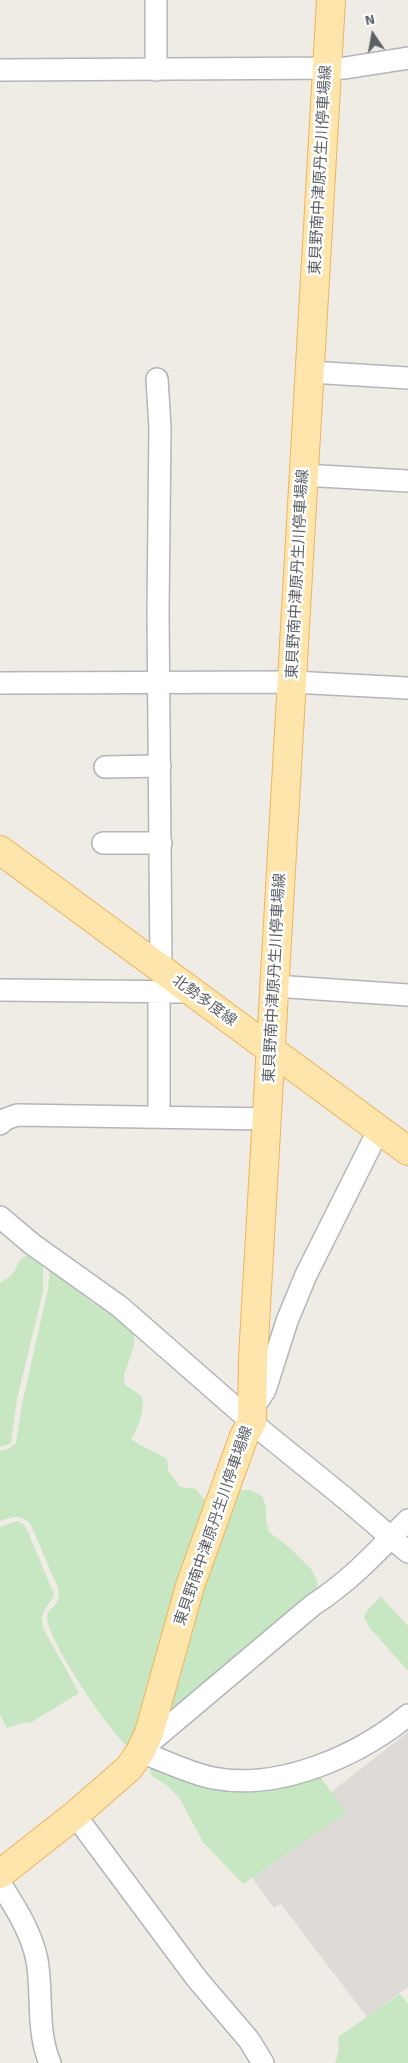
<!DOCTYPE html>
<html>
<head>
<meta charset="utf-8">
<style>
  body { margin:0 }
  #map { position:relative; width:408px; height:2063px; overflow:hidden; background:#efebe5; font-family:Signika,sans-serif }
  canvas { display:block }
  .north { position:absolute; left:348px; top:10px; width:50px; height:50px; -webkit-text-stroke:4px #fff; paint-order:stroke; rotate:348deg; font-size:14px; font-weight:700; line-height:20px; text-align:center; color:#5d6165 }
  .north::after { content:''; display:block; margin:auto; width:18px; height:22px; background:#5d6165; clip-path:polygon(50% 0,100% 100%,50% 72%,0 100%) }
</style>
</head>
<body>
<div id="map">
<canvas width="408" height="2063"></canvas>
<div class="north">N</div>
</div>
<script>
const g = document.querySelector('canvas').getContext('2d');
g.lineJoin = 'round';
function fillPath(path, color) { g.fillStyle = color; g.fill(path, 'evenodd'); }
function trace(path, color, width, dash) { g.strokeStyle = color; g.lineWidth = width; g.lineCap = dash ? 'butt' : 'round'; g.setLineDash(dash || []); g.stroke(path); }
function label(font, color, halo, rows, align = 'center') {
  g.font = font + ' Signika,"Noto Sans JP",sans-serif'; g.lineWidth = 5; g.setLineDash([]); g.textBaseline = 'middle'; g.strokeStyle = halo; g.fillStyle = color; for (const [text, x, y, turn = 0] of rows) {
    g.save(); g.translate(x, y); g.rotate((+turn || 0) * Math.PI / 180); g.textAlign = isNaN(turn) ? turn : align; if (halo) g.strokeText(text, 0, 0); g.fillText(text, 0, 0); g.restore();
  }
}
const industrial = new Path2D(`
  M408 1732V1987L367 2017 281 1904 274 1908 252 1878 346 1813 331 1792Z`);
const green = new Path2D(`
  M32 1254 43 1263V1291L17 1399 11 1443 0 1447V1283C4 1280 11 1277 13 1273 21 1262 15 1259 32 1254Z
  M50 1269 95 1305 106 1309 128 1323 134 1334V1346L124 1375 125 1385 142 1396C145 1411 139 1426 131 1439 142 1447 154 1451 167 1459L168 1470 180 1487 196 1489 202 1497 209 1501 134 1744 127 1746C108 1730 50 1643 47 1619 46 1611 55 1607 58 1600 59 1596 58 1592 58 1588L31 1525C22 1514 13 1516 0 1521V1451L8 1449 16 1443 22 1404 48 1289Z
  M232 1490H250L262 1496 266 1507V1520L269 1532 290 1548 311 1569 317 1580 318 1591 156 1734Z
  M17 1521 23 1524 27 1530 54 1594C50 1607 39 1607 43 1628L79 1693 30 1723 25 1722 7 1728 0 1715V1527Z
  M381 1597 408 1626V1671L370 1628 364 1617 368 1609Z
  M149 1765 173 1771 317 1772 346 1813 243 1884 203 1842 180 1799 168 1786 152 1776Z
  M400 1994 408 2004V2063H335L339 2051 338 2037Z`);
const minor = new Path2D(`
  M0 70 345 68 408 58
  M156 70V0
  M310 372 408 378
  M157 379 160 428 158 611 161 970
  M303 475 408 481
  M0 683 292 682 408 688
  M105 767 160 766
  M103 843H161
  M274 986 408 995
  M0 990 192 992
  M159 1116V991
  M0 1124 6 1119 17 1115 268 1119
  M0 1217 32 1244 119 1306 262 1431 346 1499 408 1552
  M252 1410 265 1390 287 1321 306 1275 379 1129
  M142 1749 313 1605C349 1582 378 1551 408 1520
  M140 1752C164 1760 188 1773 213 1778 279 1791 358 1756 408 1715
  M75 1815 197 1979 249 2040 263 2063
  M0 1883C15 1907 31 1931 37 1960 43 1994 36 2030 50 2063`);
const major = new Path2D(`
  M0 850 408 1151
  M0 1874 75 1815 129 1768 140 1752 149 1733 190 1586 244 1436 252 1422 253 1358 331 0`);
const streetNames = [
  ["東貝野南中津原丹生川停車場線",321,170,-87],
  ["東貝野南中津原丹生川停車場線",298,574,-87],
  ["東貝野南中津原丹生川停車場線",275,978,-87],
  ["北勢多度線",204,1001,36],
  ["東貝野南中津原丹生川停車場線",214,1526,-71]
];
fillPath(industrial, '#dedad7');
fillPath(green, '#c7e6c2');
trace(minor, '#b2b6b9', 24);
trace(major, '#efb35e', 30);
trace(minor, '#fff', 21);
trace(major, '#fde5ab', 28);
label('15px', '#5d6165', '#fff', streetNames);
</script>
</body>
</html>
